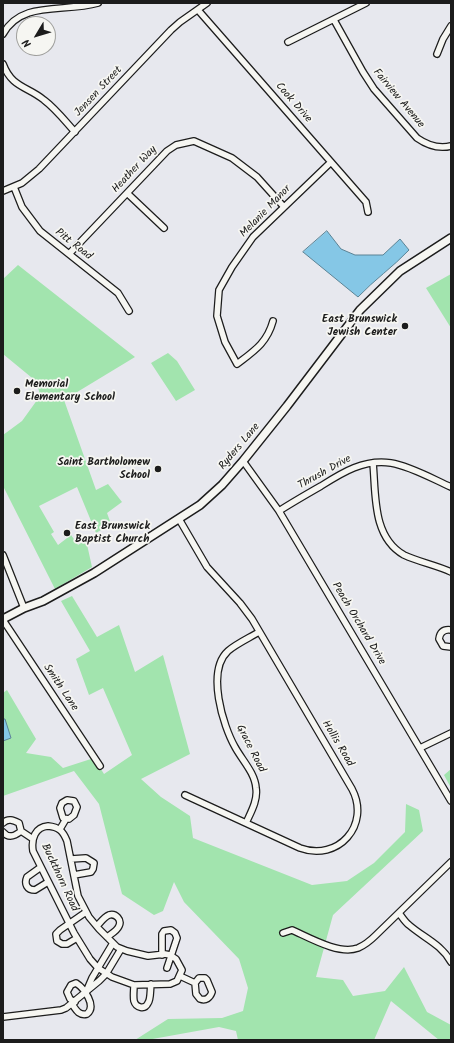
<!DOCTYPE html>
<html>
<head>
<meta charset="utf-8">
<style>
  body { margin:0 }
  #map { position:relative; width:454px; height:1043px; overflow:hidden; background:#e7e8ee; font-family:Kalam,sans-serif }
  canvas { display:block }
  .frame { position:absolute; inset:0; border:4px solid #1c1c1c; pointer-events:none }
  .north { position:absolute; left:16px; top:16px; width:40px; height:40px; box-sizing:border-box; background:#f6f6f2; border:1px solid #9f9f9c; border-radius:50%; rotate:232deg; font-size:11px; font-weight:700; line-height:16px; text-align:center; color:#1c1c1c }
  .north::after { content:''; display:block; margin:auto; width:14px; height:18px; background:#1c1c1c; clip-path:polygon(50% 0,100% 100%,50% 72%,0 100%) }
</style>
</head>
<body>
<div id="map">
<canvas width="454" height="1043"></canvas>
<div class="frame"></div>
<div class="north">N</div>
</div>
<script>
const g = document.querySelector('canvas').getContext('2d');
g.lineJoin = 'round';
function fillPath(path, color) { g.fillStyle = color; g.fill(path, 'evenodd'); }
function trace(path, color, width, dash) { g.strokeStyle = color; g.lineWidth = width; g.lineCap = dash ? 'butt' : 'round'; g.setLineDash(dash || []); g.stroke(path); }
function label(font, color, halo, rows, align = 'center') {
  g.font = font + ' Kalam,sans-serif'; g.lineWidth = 3.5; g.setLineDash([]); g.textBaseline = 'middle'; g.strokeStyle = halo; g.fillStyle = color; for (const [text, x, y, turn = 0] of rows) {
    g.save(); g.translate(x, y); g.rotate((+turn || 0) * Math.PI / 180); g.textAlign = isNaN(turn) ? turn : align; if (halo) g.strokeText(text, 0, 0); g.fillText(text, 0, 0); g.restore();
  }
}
const green = new Path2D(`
  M18 265 135 357 64 400 96 490 108 484 122 502 107 513 111 524 96 533 77 487 39 506 54 532 51 534 58 545 71 535 78 545 86 540 92 567 55 589 3 486V435L22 421 40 396 37 382 3 354V279Z
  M451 274V328L426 288Z
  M168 353 177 361 195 390 176 401 151 363Z
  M72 596 97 637 119 625 135 672 163 655 190 754 141 779 161 797 190 816 193 838 312 885 347 881 374 863 405 832 406 804 419 810 423 831 333 915 316 977 343 980 353 996 385 991 404 967 427 1012 451 1025V1040H439L391 1001 374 1040H238L236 1031 219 1027 147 1040H135L168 1019 222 1018 243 1011 248 988 239 959 184 902 174 882 163 911 154 915 122 894 99 804 74 771 3 796V741L11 738 3 717V693L7 690 36 739 26 753 51 757 63 768 94 758 104 774 132 755 103 688 89 695 76 659 90 651 61 601Z
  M451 769V788L444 775Z`);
const water = new Path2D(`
  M327 231 341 249 355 255H383L400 239 409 250C393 267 374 280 358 297L303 252Z
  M3 719H5L11 738 3 741Z`);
const minor = new Path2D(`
  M198 10 366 202 368 212
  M334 20 363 72 374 89 417 138C427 145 439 149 451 146
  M3 34C22 0 63 13 98 3
  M288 42 366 3
  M437 54 443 39 451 26
  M3 64C12 88 27 86 44 100 56 109 65 121 75 132
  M14 187 22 207 40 231 118 293 129 311
  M3 191 22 183 39 169 171 30 180 22 207 3
  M127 193 164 228
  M69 254 167 151 176 145 194 141 232 158 257 177 284 207
  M273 321C267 343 254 351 237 364L225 342 217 316 219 290 232 267 253 237 331 162
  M243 461 279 511 451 801
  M373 463C376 494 372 537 404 555 419 562 436 565 451 572
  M279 511C293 502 307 494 321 486 343 472 364 459 391 463 410 466 433 479 451 487
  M179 519 207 567 240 603 252 619 352 789C371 825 338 862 300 848L185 795
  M3 555 24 608
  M3 620 100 766
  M451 630C444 629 440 632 439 639L443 646 451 647
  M420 748 451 733
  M67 800 74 801 77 807 74 815 69 819 63 818 60 808 62 803Z
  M3 823C8 818 13 820 19 823L21 831C15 836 9 839 3 832
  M246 823C251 812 258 800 256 788 255 773 242 760 235 747 223 726 206 671 228 651 236 644 249 638 259 632
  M48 826C59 827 63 831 67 841L78 896 89 917 99 929 117 947 127 951 148 956 165 954 170 955 176 959 182 970 177 981 170 984 134 985 112 977 98 968 90 959 74 933 33 851C31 839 35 827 48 826Z
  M60 829 66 819
  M21 831 33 839
  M71 859 86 858 94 863 93 869 91 872 74 875
  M41 867 27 877C24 884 27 890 35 890L48 882
  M399 913C402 917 405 922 409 925 424 938 441 944 451 962
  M97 926C100 923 104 917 109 915 116 913 122 920 119 926 117 931 111 934 107 937
  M283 933 292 930C310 938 339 955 358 948 365 945 371 940 376 935L451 862
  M77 938 67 944H62L57 941 56 934 60 930 86 912
  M162 955V934L164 931 171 930 175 933 177 938 167 968
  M180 976 195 983
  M199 978H205L207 980 212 992C210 998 206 1001 200 999L196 994 195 983Z
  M134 985C134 990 133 996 134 1001 136 1008 145 1010 148 1003 151 999 150 990 151 984
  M86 992 92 978 113 943
  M72 1004C76 1010 79 1016 87 1014 97 1006 84 988 76 983L71 985 67 992 70 999 75 1002
  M3 1017 61 1010 66 1008 99 981 106 974 121 949`);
const major = new Path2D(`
  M3 619 24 608 43 601 94 573 200 505 222 485 243 461 287 406 360 310 400 271 451 238`);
const markers = [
  [405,326,4,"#1c1c1c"],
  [17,391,4,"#1c1c1c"],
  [158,469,4,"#1c1c1c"],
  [67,533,4,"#1c1c1c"]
];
const streetNames = [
  ["Jensen Street",99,92,-47],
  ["Fairview Avenue",398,99,50],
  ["Cook Drive",293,103,49],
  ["Heather Way",135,170,-47],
  ["Melanie Manor",266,212,-46],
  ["Pitt Road",73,245,38],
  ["Ryders Lane",240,447,-50],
  ["Thrush Drive",325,473,-29],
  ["Peach Orchard Drive",358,624,59],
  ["Smith Lane",60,688,56],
  ["Hollis Road",337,744,59],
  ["Grace Road",250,749,63],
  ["Buckthorn Road",59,878,65]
];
const poiNames = [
  ["East Brunswick",397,320],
  ["Jewish Center",397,333],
  ["Memorial",25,385,"left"],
  ["Elementary School",25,398,"left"],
  ["Saint Bartholomew",150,463],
  ["School",150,476],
  ["East Brunswick",75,527,"left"],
  ["Baptist Church",75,540,"left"]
];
fillPath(green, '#a2e4ae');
fillPath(water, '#85c7e6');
trace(water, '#5b8395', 1);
trace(minor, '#1c1c1c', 8);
trace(major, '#1c1c1c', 10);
trace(minor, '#f6f6f2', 5.5);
trace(major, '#f6f6f2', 7);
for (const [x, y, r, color] of markers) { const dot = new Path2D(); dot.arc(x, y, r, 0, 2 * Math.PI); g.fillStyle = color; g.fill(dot); trace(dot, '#f6f6f2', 1.5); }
label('11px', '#1c1c1c', '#f6f6f2', streetNames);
label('bold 11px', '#1c1c1c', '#f6f6f2', poiNames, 'right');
</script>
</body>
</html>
